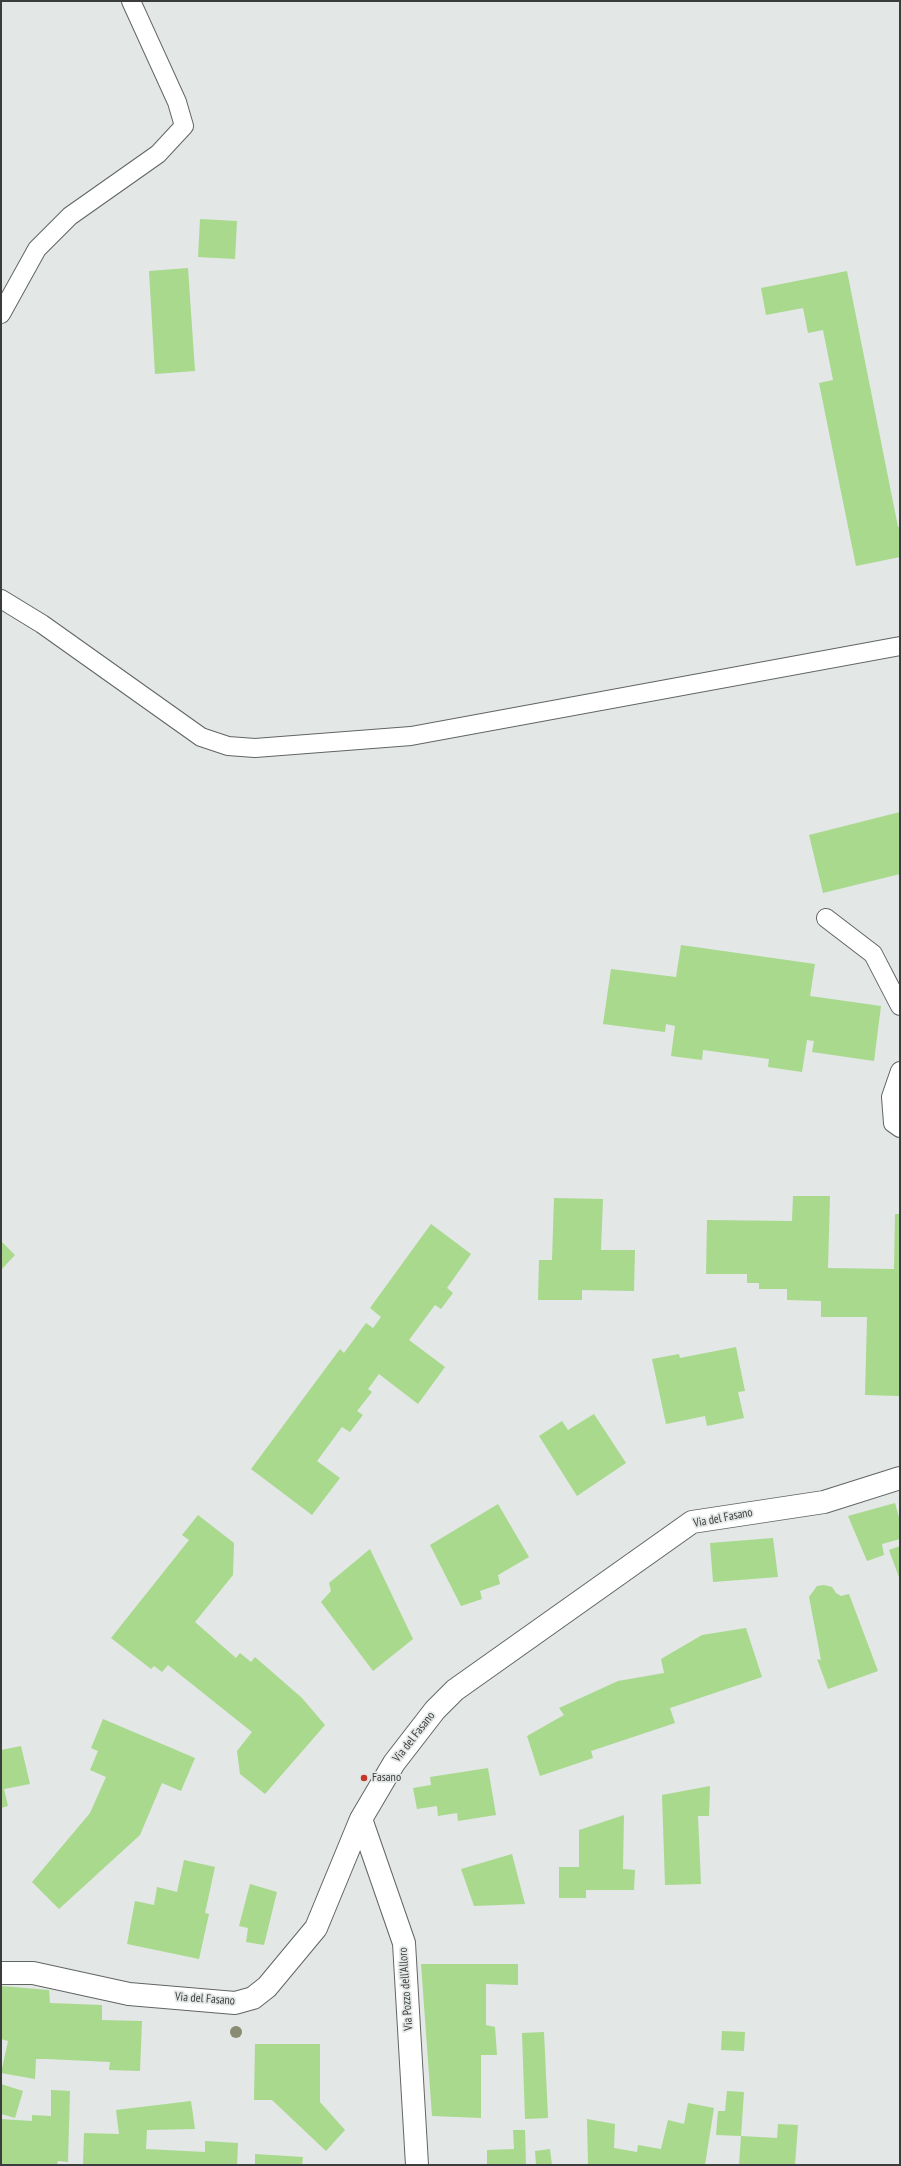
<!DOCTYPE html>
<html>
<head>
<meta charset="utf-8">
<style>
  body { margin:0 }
  #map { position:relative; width:901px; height:2166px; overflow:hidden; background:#e3e7e5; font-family:"PT Sans Narrow",sans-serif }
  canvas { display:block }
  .frame { position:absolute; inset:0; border:2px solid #3b3d3c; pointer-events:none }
</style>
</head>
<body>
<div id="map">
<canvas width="901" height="2166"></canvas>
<div class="frame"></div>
</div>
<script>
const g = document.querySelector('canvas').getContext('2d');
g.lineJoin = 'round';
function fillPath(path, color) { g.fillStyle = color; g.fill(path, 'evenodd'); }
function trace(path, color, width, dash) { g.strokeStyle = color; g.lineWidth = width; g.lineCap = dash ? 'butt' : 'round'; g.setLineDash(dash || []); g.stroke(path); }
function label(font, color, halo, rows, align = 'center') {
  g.font = font + ' "PT Sans Narrow",sans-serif'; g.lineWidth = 3.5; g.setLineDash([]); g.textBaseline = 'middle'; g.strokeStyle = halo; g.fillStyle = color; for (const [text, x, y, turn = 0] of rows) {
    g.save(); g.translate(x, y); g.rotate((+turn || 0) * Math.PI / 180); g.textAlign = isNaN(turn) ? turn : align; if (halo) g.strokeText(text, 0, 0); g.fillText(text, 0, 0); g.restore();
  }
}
const building = new Path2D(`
  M200 219 237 221 235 259 198 257Z
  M188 268 195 371 155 374 149 271Z
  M847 271 898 527H900V557L856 566 819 383 833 380 823 330 808 333 803 308 766 315 761 288Z
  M900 812V874L823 893 809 835Z
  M681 945 815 964 810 996 881 1006 874 1061 812 1052 814 1041 807 1040 802 1072 768 1067 769 1059 703 1050 702 1060 671 1056 675 1026 666 1024 665 1032 603 1024 611 969 676 977Z
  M793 1196H830L828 1268 894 1269 895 1214H900V1396L865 1395 867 1317H821V1301L787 1300V1289H759V1283H747V1274H706L707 1220 792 1221Z
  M554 1198 603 1199 601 1250H635L634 1291 582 1290V1300H538L539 1260H552Z
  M431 1224 471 1254 447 1288 453 1293 441 1309 435 1305 409 1340 445 1367 418 1404 379 1374 368 1389 372 1392 357 1411 363 1415 350 1432 342 1427 317 1461 340 1478 312 1515 251 1469 340 1349 344 1353 366 1323 373 1328 381 1317 370 1308Z
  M1 1241 15 1255 1 1270Z
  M736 1347 745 1391 738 1392 744 1418 707 1426 705 1416 666 1424 652 1359 679 1354 680 1358Z
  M594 1414 626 1463 577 1496 539 1436 562 1421 568 1430Z
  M895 1503 900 1521V1539L882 1544 884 1555 867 1561 848 1516Z
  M498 1504 529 1557 498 1575 500 1584 480 1591 482 1599 461 1606 430 1545Z
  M198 1515 234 1543 233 1575 195 1622 236 1658 240 1653 251 1662 255 1657 302 1698 325 1725 265 1794 240 1774 237 1751 252 1732 168 1665 162 1672 154 1666 151 1669 111 1638 189 1540 182 1535Z
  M773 1538 778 1577 713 1582 710 1543Z
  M900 1546V1580L889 1550Z
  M370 1549 413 1639 373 1671 321 1602 331 1591 329 1583Z
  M824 1585 832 1587 836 1593 841 1596 849 1594 878 1671 828 1689 817 1659 821 1660 809 1597 817 1586Z
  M746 1628 762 1677 670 1708 675 1723 591 1751 593 1758 540 1776 527 1736 564 1715 559 1708 618 1681 664 1673 661 1659 702 1635Z
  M103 1719 195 1758 181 1791 162 1783 140 1835 59 1909 32 1882 90 1813 106 1777 90 1770 98 1751 91 1748Z
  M21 1746 30 1784 4 1789 8 1806 1 1808V1750Z
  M488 1768 496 1815 458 1821 457 1813 438 1816 437 1806 417 1809 413 1788 431 1785 430 1777Z
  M710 1786 709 1816H698L701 1884 665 1885 662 1795Z
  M624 1815 623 1869 635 1870 634 1890H586V1898H559V1867H579V1830Z
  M512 1854 525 1904 474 1906 461 1869Z
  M184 1860 215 1867 205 1913 209 1914 199 1959 127 1944 135 1901 154 1905 157 1887 177 1892Z
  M250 1884 277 1892 264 1945 246 1942 248 1928 239 1926Z
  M421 1964H518V1985L486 1984V2025L495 2027 497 2055H481V2118L432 2116Z
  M1 1986 49 1990 50 2003 102 2005V2020L142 2021 140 2071 109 2070 110 2062 47 2059H36L35 2079 1 2073 8 2041 1 2039Z
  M722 2031 745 2032 744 2051 721 2050Z
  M544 2032 548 2118 525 2119 522 2033Z
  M255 2044H320V2102L345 2130 326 2151 272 2100H254Z
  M1 2084 23 2091 15 2118 1 2114Z
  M51 2090 70 2091 68 2162 58 2161 57 2165H1V2119L32 2121V2115L51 2116Z
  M727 2091 744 2092 741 2136 777 2138 778 2124 798 2125 795 2165H739L741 2136 716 2135 718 2111H725Z
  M191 2101 195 2129 147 2130 146 2149 205 2152V2141L238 2143 237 2165H83L84 2133 119 2134 116 2110Z
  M688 2103 714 2108 705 2165H588L587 2119 615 2124 614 2148 637 2152 638 2145 661 2149 668 2120 684 2124Z
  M513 2130H525L526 2165H487V2150L514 2149Z
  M550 2149 552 2165H536L535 2151Z
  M255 2154 303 2157 302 2165H255Z`);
const service = new Path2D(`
  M1 314 37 249 70 216 158 154 184 126 177 102 131 1
  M1 599 42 624 201 737 228 746 255 748 411 736 900 646
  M826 918 873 954 900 1006
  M900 1071 891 1097 893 1123 900 1128`);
const minor = new Path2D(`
  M361 1819 404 1943 417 2165
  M1 1973H33L129 1994 235 2003 253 1998 267 1987 316 1928 361 1819 394 1763 435 1710 455 1690 692 1522 824 1502 900 1478`);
const trees = [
  [236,2032]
];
const markers = [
  [364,1778,4,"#c43729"]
];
const streetNames = [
  ["Via del Fasano",723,1518,-11],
  ["Via del Fasano",414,1737,-52],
  ["Via Pozzo dell'Alloro",406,1989,-94],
  ["Via del Fasano",205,1999,4]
];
const poiNames = [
  ["Fasano",372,1778]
];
fillPath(building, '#a8d98d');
trace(service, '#616563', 20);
trace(minor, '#616563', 24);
trace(service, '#fff', 18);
trace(minor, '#fff', 22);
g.fillStyle = '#898b74';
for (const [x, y] of trees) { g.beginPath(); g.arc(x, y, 6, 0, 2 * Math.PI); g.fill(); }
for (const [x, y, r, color] of markers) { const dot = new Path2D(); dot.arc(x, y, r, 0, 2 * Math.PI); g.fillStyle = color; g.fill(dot); trace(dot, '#e3e7e5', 1.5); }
label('12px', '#3b3d3c', '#e3e7e5', streetNames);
label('12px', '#3b3d3c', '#e3e7e5', poiNames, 'left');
</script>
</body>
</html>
